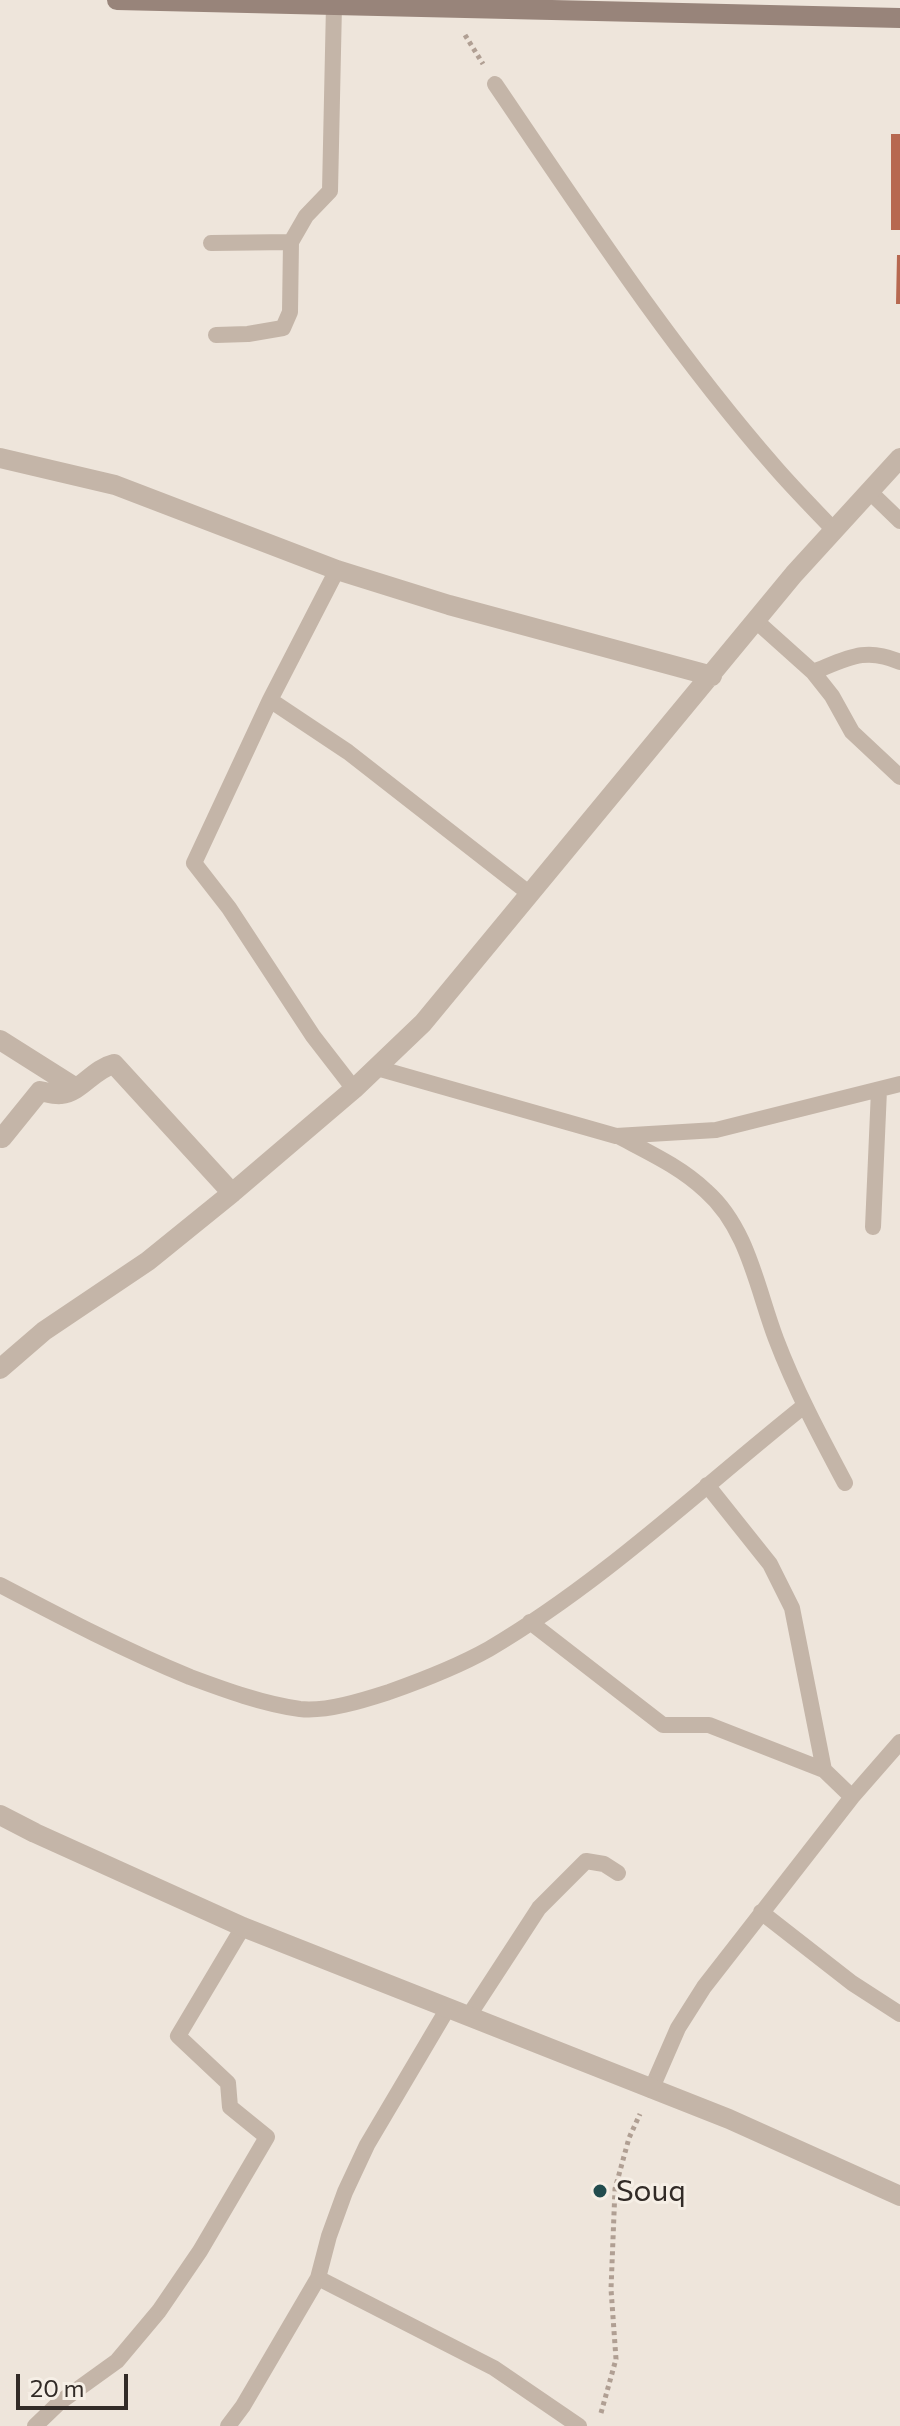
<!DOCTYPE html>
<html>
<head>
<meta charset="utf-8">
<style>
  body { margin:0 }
  #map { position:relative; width:900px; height:2426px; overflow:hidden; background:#eee5db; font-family:Commissioner,sans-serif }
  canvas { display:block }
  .scale { position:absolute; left:16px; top:2374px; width:112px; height:36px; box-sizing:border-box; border:4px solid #322b27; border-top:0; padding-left:10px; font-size:24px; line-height:28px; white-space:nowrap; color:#322b27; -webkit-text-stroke:6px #f6efe6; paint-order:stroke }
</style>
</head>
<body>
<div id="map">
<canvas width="900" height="2426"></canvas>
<div class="scale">20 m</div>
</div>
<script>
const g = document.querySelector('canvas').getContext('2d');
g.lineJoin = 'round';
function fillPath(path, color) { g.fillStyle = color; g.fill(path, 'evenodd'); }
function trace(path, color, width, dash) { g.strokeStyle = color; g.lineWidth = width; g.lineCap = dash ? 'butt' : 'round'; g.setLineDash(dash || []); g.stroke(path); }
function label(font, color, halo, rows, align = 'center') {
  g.font = font + ' Commissioner,sans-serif'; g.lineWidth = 6; g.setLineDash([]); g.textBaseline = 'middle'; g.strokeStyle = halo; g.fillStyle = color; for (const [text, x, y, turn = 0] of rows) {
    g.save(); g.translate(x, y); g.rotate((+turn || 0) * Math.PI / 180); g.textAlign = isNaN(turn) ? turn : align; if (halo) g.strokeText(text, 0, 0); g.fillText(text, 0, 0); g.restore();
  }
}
const building = new Path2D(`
  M891 134H900V230H891Z
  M897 255H900V304H896Z`);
const path = new Path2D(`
  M465 35 483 64
  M601 2413 616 2359 611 2289 615 2189 629 2138 640 2114`);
const lane = new Path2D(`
  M495 84C584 215 671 348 775 467 794 489 814 509 833 529
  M211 243 291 242
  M216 335 248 334 283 328 290 312 291 242 306 216 330 191 334 5
  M869 491 900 521
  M337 570 270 700 194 863 229 908 313 1036 354 1089
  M755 620 813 672 832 696 852 732 900 777
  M813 672C846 659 865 646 900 662
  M270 700 348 752 530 894
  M377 1068 616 1136 716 1130 900 1084
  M618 1136C648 1152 681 1167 706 1191 748 1228 757 1289 776 1339 795 1389 820 1436 845 1483
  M873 1227 879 1090
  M707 1485 770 1564 792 1608 824 1770 852 1797
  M0 1585C63 1618 124 1650 190 1677 225 1690 263 1704 300 1709 327 1712 364 1700 389 1692 423 1680 457 1667 489 1649 603 1582 701 1488 804 1406
  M530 1622 663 1725H709L824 1770
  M761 1912 852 1983 900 2014
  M468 2017 539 1908 586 1861 604 1864 618 1873
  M651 2090 678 2028 704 1987 852 1797 900 1742
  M318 2278 494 2368 579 2426
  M35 2426 60 2402 117 2361 159 2311 200 2251 267 2137 230 2107 228 2083 178 2036 243 1927
  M228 2426 243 2406 318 2278 329 2236 345 2192 367 2145 448 2008`);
const street = new Path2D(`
  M0 458 115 485 337 570 449 605 712 676
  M0 1040 76 1088
  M2 1138 40 1091C46 1092 55 1095 61 1094 81 1092 93 1069 114 1064L232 1193
  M0 1369 44 1331 148 1261 232 1193 354 1089 423 1023 794 574 900 458
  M0 1815 35 1833 243 1927 729 2119 900 2196`);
const secondary = new Path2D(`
  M117 0 900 18`);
const markers = [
  [600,2191,8,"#224c4e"]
];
const poiNames = [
  ["Souq",616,2191]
];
fillPath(building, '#b76850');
trace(path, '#b09f93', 5, [4, 4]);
trace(lane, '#c4b5a8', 16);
trace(street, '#c4b5a8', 20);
trace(secondary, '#98847a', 20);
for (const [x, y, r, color] of markers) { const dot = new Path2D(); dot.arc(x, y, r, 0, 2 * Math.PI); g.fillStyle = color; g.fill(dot); trace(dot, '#f6efe6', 3); }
label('30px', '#322b27', '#f6efe6', poiNames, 'left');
</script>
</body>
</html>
